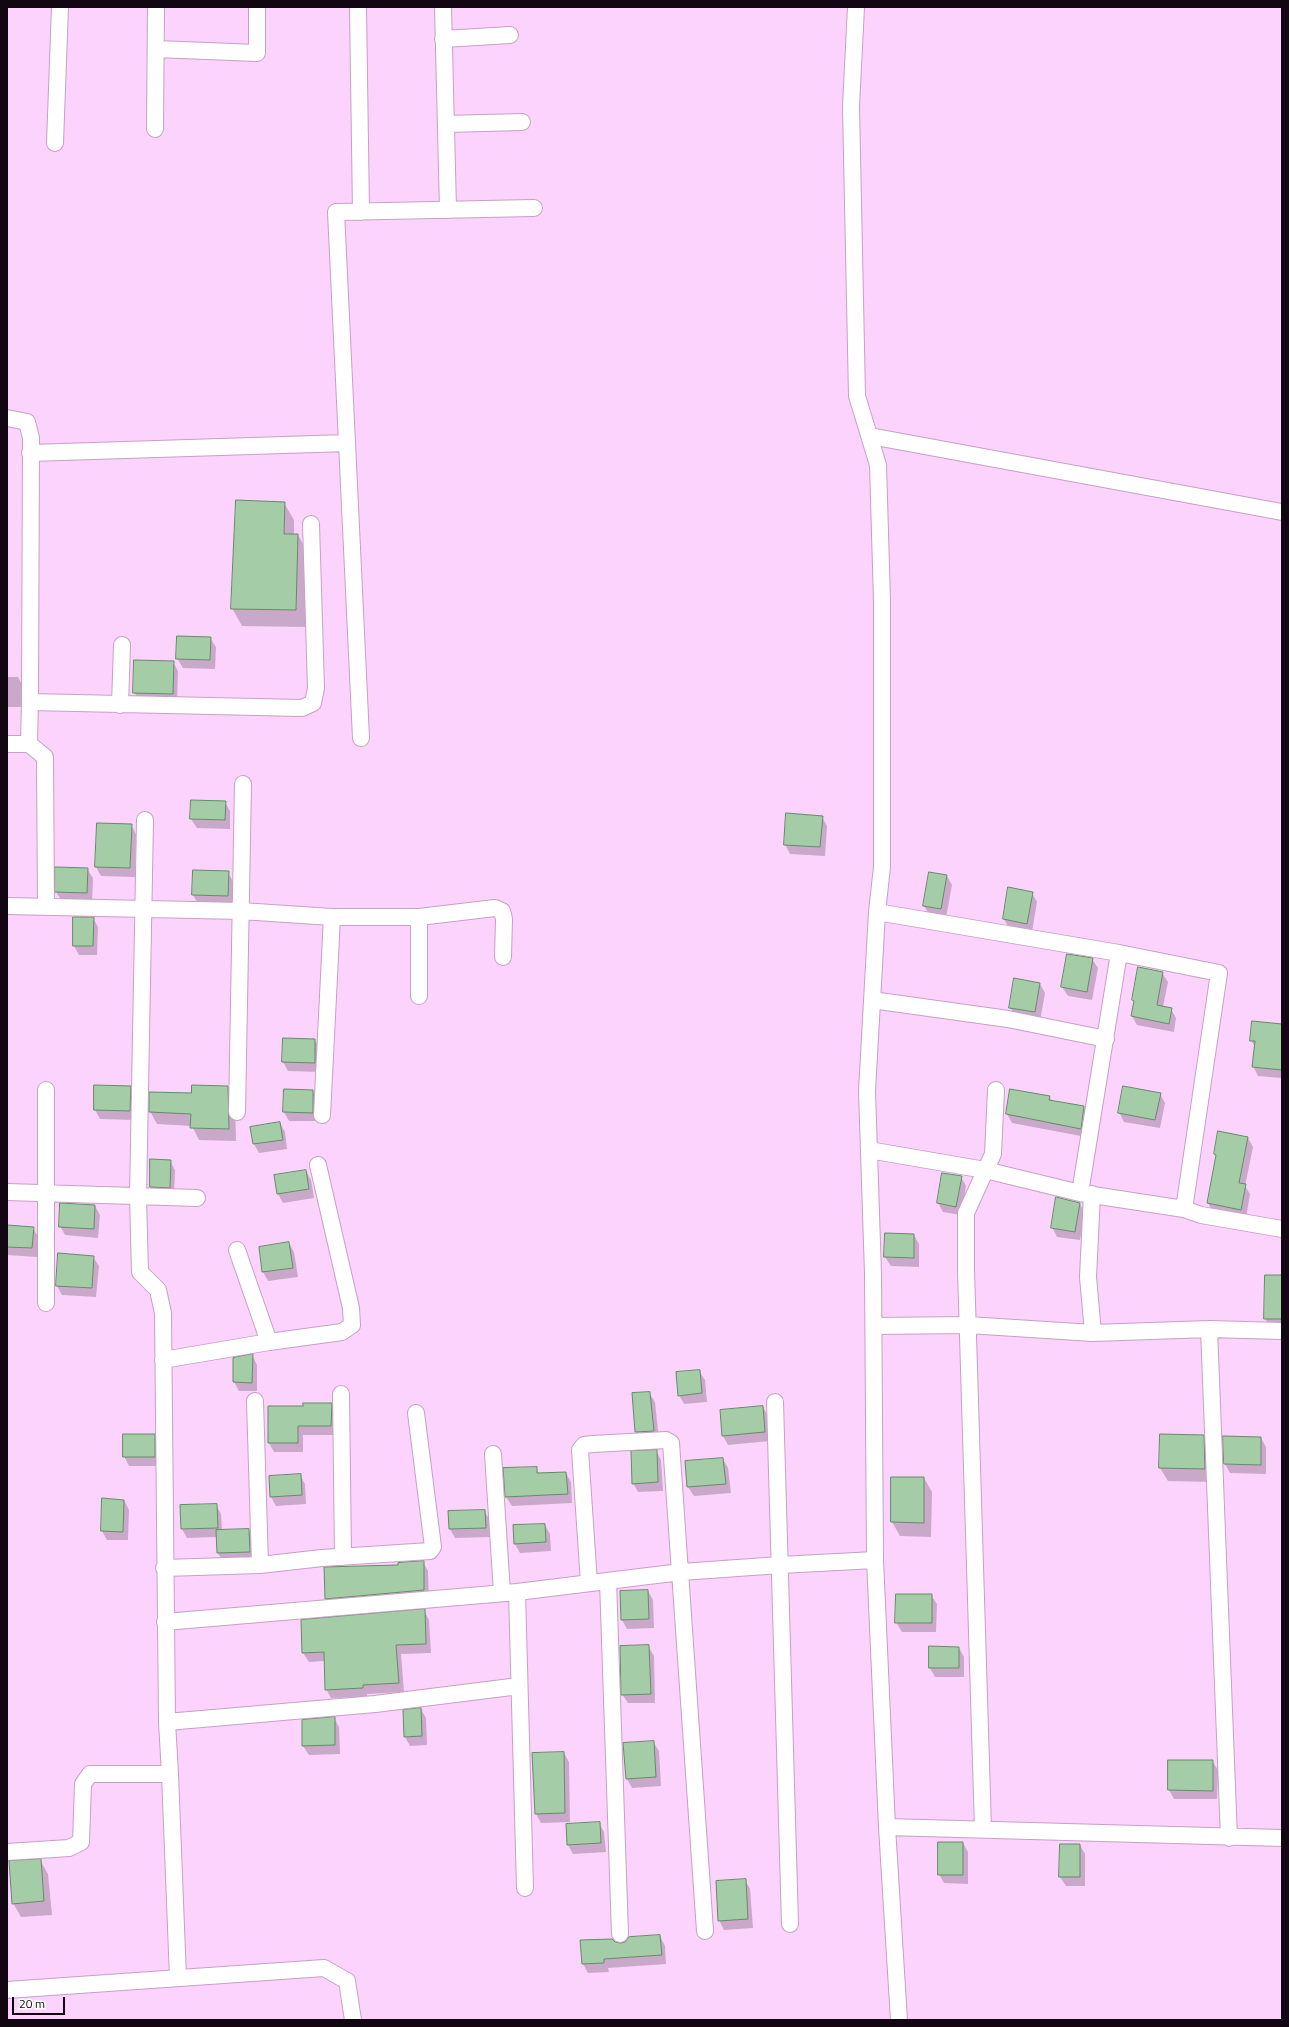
<!DOCTYPE html>
<html>
<head>
<meta charset="utf-8">
<style>
  body { margin:0 }
  #map { position:relative; width:1289px; height:2027px; overflow:hidden; background:#fcd3fc; font-family:"Titillium Web",sans-serif }
  canvas { display:block }
  .frame { position:absolute; inset:0; border:8px solid #130613; pointer-events:none }
  .scale { position:absolute; left:12px; top:1997px; width:53px; height:18px; box-sizing:border-box; border:2px solid #130613; border-top:0; padding-left:5px; font-size:12px; line-height:14px; white-space:nowrap; color:#130613; -webkit-text-stroke:3px #fff; paint-order:stroke }
</style>
</head>
<body>
<div id="map">
<canvas width="1289" height="2027"></canvas>
<div class="frame"></div>
<div class="scale">20 m</div>
</div>
<script>
const g = document.querySelector('canvas').getContext('2d');
g.lineJoin = 'round';
function fillPath(path, color) { g.fillStyle = color; g.fill(path, 'evenodd'); }
function trace(path, color, width, dash) { g.strokeStyle = color; g.lineWidth = width; g.lineCap = dash ? 'butt' : 'round'; g.setLineDash(dash || []); g.stroke(path); }
const shadow = new Path2D(`
  M284 503 294 520V535H298L308 553 305 627 242 626 232 608 234 534Z
  M210 638 216 647 215 669 183 668 177 658Z
  M173 662 178 671 177 702 140 701 134 692Z
  M7 677H18L23 686V707H7Z
  M225 802 230 811V829L197 828 191 819Z
  M822 817 827 826 825 856 790 854 785 844Z
  M98 824 131 825 136 834 135 877 101 876 96 867Z
  M56 868 87 869 93 878 92 902 62 901 56 892Z
  M228 872 233 882V905L198 904 193 895Z
  M947 876 952 885 946 918 929 915 924 905Z
  M1032 893 1037 902 1032 932 1009 928 1004 919Z
  M93 918 98 927 97 955H79L74 946Z
  M1092 959 1098 968 1092 1000 1068 996 1062 987Z
  M1162 973 1168 982 1163 1007 1171 1009 1176 1018 1174 1032 1137 1025 1132 1016 1135 1004 1133 1000Z
  M1040 984 1045 993 1040 1021 1015 1016 1010 1007Z
  M1282 1025V1078L1258 1076 1253 1066 1255 1047 1251 1040Z
  M315 1040 320 1049V1072L288 1071 283 1062Z
  M130 1087 135 1096V1120L100 1119 95 1110Z
  M227 1087 235 1100 236 1141 199 1140 192 1126 157 1124 150 1111 192 1094Z
  M313 1091 318 1100 317 1121H289L284 1112Z
  M1160 1094 1165 1103 1160 1128 1124 1122 1119 1112Z
  M1049 1096 1052 1102 1084 1107 1089 1116 1086 1137 1012 1123 1007 1114Z
  M280 1123 285 1132 287 1149 259 1153 254 1144Z
  M1248 1138 1253 1147 1245 1186 1250 1194 1246 1218 1213 1212 1208 1203 1217 1157 1215 1154Z
  M170 1161 175 1170 174 1196H156L151 1187Z
  M306 1171 311 1180 314 1198 283 1203 278 1194 275 1176Z
  M961 1177 966 1186 961 1215 943 1212 938 1203Z
  M1080 1204 1085 1213 1080 1240 1057 1237 1052 1227Z
  M95 1206 100 1215 98 1238 65 1235 60 1226Z
  M7 1226 33 1228 39 1238 37 1257 7 1255Z
  M914 1235 919 1244V1267L891 1266 885 1257Z
  M289 1243 294 1252 298 1277 268 1281 263 1272Z
  M93 1257 99 1266 96 1297 62 1295 57 1286Z
  M1282 1276V1328H1270L1265 1318Z
  M252 1355 257 1365V1391H239L234 1382V1359Z
  M699 1371 705 1380 707 1402 684 1404 679 1395Z
  M649 1393 655 1402 659 1440 642 1441 636 1432Z
  M331 1404 336 1413V1435H303V1452H274L269 1443 304 1407Z
  M763 1407 768 1416 770 1441 728 1445 723 1436Z
  M154 1435 159 1445 160 1466H129L124 1456Z
  M1203 1436 1211 1450 1212 1482 1168 1481 1160 1468Z
  M1261 1438 1266 1447V1474L1230 1473 1225 1464Z
  M656 1451 661 1460 663 1491 638 1492 633 1483Z
  M723 1459 728 1468 731 1493 694 1496 688 1487 686 1462Z
  M536 1468 539 1474 566 1473 571 1482 572 1503 512 1506 506 1497Z
  M300 1475 305 1484 306 1504 276 1506 271 1497Z
  M892 1478H924L932 1492 931 1537 900 1536 892 1522Z
  M124 1500 129 1510 128 1540H107L102 1531Z
  M216 1505 221 1514 222 1531 248 1530 253 1539 254 1561 223 1562 218 1553 217 1537 187 1538 182 1529 181 1506Z
  M484 1511 490 1520 491 1537 455 1538 450 1529 449 1512Z
  M545 1525 550 1534 551 1551 520 1553 515 1544Z
  M423 1562 428 1571 429 1599 331 1608 326 1599 399 1565Z
  M648 1591 653 1600 654 1628 627 1629 622 1620Z
  M931 1595 937 1604 936 1632H902L896 1622Z
  M424 1610 429 1620 431 1653 401 1654 404 1692 367 1694V1697L331 1698 326 1689 325 1661 309 1662 303 1653Z
  M648 1646 654 1656 655 1703H628L622 1694Z
  M959 1648 964 1657V1677H935L930 1668Z
  M421 1709 426 1718 427 1745 410 1746 405 1737Z
  M334 1718 339 1727 340 1754 309 1755 303 1746Z
  M653 1742 659 1751 661 1786 632 1788 627 1779Z
  M564 1753 569 1762 570 1822 541 1823 536 1814Z
  M1212 1761 1218 1770 1217 1799H1174L1169 1790Z
  M599 1823 604 1832 606 1852 573 1854 568 1845Z
  M963 1843 968 1852V1884L944 1883 939 1874Z
  M1080 1845 1085 1854V1886H1066L1060 1877Z
  M40 1860 48 1874 52 1915 21 1917 13 1903Z
  M745 1880 750 1889 753 1928 724 1930 719 1920Z
  M660 1936 665 1946 666 1964 608 1968 609 1972 588 1973 583 1964 615 1943 621 1944Z`);
const building = new Path2D(`
  M236 500 285 502 284 534H298L296 610 231 609Z
  M177 636 211 637 210 660 176 659Z
  M134 660 174 661 173 694 133 693Z
  M191 800 226 801 225 820 190 819Z
  M786 813 823 816 820 847 784 845Z
  M97 823 132 824 130 868 95 867Z
  M55 867 88 868 87 893 55 892Z
  M193 870 229 871 228 896 192 895Z
  M929 872 947 875 941 909 923 906Z
  M1008 887 1033 892 1027 924 1003 919Z
  M73 917H94L93 946H73Z
  M1067 954 1093 958 1087 992 1061 987Z
  M1138 967 1163 972 1157 1005 1172 1008 1169 1024 1131 1016 1134 1001 1132 1000Z
  M1014 978 1040 983 1035 1012 1009 1008Z
  M1252 1021 1282 1024V1070L1252 1067 1255 1041H1250Z
  M283 1038 315 1039V1063L282 1062Z
  M94 1085 131 1086 130 1111 94 1110Z
  M192 1085 228 1086 229 1129 190 1128 191 1114 149 1112V1092L191 1093Z
  M1123 1086 1161 1093 1155 1120 1118 1113Z
  M284 1089 313 1090V1113L283 1112Z
  M1010 1089 1050 1096 1049 1100 1084 1106 1081 1129 1006 1114Z
  M280 1122 283 1140 253 1144 250 1127Z
  M1218 1131 1248 1137 1239 1183 1246 1184 1241 1210 1207 1203 1216 1155 1214 1154Z
  M150 1159 171 1160 170 1188 150 1187Z
  M306 1170 309 1189 277 1194 274 1175Z
  M942 1173 962 1176 956 1207 937 1203Z
  M1056 1197 1080 1203 1075 1232 1051 1228Z
  M60 1203 95 1205 94 1229 59 1227Z
  M7 1225 34 1227 32 1248 7 1247Z
  M885 1233 914 1234V1258L884 1257Z
  M289 1242 293 1268 262 1272 259 1247Z
  M58 1253 94 1256 92 1288 56 1286Z
  M1265 1275H1282V1319H1264Z
  M253 1354 252 1383 233 1382V1358Z
  M700 1370 702 1393 678 1396 676 1372Z
  M650 1392 654 1431 635 1432 632 1393Z
  M303 1403H332L331 1426H298V1443H268V1406H303Z
  M763 1406 765 1432 722 1436 720 1410Z
  M123 1434H155V1457H123Z
  M1160 1434 1204 1435 1205 1469 1159 1468Z
  M1223 1436 1261 1437V1465L1224 1464Z
  M657 1450 658 1482 632 1484 631 1451Z
  M723 1458 726 1484 687 1487 685 1461Z
  M537 1467V1473L566 1472 568 1494 505 1497 503 1468Z
  M301 1474 302 1495 270 1497 269 1476Z
  M891 1477H924V1523L891 1522Z
  M102 1498 124 1500 123 1532 101 1531Z
  M217 1504 218 1528 181 1529 180 1505Z
  M485 1510 486 1528 449 1529 448 1511Z
  M545 1524 546 1542 514 1544 513 1525Z
  M249 1529 250 1552 217 1553 216 1530Z
  M424 1561V1590L325 1599 324 1567 398 1565V1563Z
  M648 1590 649 1619 621 1620 620 1591Z
  M896 1594H932V1623H895Z
  M425 1609 426 1644 396 1645 399 1683 363 1685V1688L325 1690 324 1652 302 1653 301 1620Z
  M649 1645 651 1694 621 1695 620 1646Z
  M929 1646 959 1647V1668H929Z
  M421 1708 422 1736 404 1737 403 1710Z
  M335 1717V1745L302 1746V1720Z
  M654 1741 656 1777 626 1779 623 1743Z
  M564 1752 565 1813 535 1814 532 1753Z
  M1168 1760H1213V1791L1168 1790Z
  M600 1822 601 1843 567 1845 566 1824Z
  M938 1842H963V1875H938Z
  M1060 1844H1080V1877H1059Z
  M41 1859 44 1901 12 1904 9 1861Z
  M746 1879 748 1919 718 1921 716 1881Z
  M660 1935 662 1955 604 1959V1963L582 1964 580 1940 612 1939 615 1942 621 1943 625 1942 629 1937Z`);
const street = new Path2D(`
  M358 7 361 212
  M443 7 448 210
  M856 7 851 106 857 396 878 465 882 601V867L877 912 867 1091 873 1274 875 1560 887 1827 899 2020
  M443 39 510 35
  M156 49 257 53V7
  M446 124 522 122
  M155 129 156 7
  M55 143 60 7
  M7 418 27 422 31 438 30 702
  M870 436 1282 512
  M347 443 336 212 534 208
  M30 453 347 443 361 738
  M120 705 122 645
  M7 744H29L45 757 46 907
  M29 744 30 702 302 708 313 703 316 688 311 524
  M145 820 138 1197 140 1272 158 1290 163 1313 167 1722 170 1774 178 1978
  M7 906 241 911 332 917H419L495 908 502 911 504 919 503 957
  M877 912 1119 953 1219 973 1184 1209
  M419 996V917
  M872 1000 1008 1019 1106 1039
  M46 1090V1303
  M237 1112 243 784
  M322 1115 332 917
  M869 1150 985 1170 1080 1193 1184 1209 1201 1215 1282 1229
  M7 1192 197 1198
  M1080 1193 1119 953
  M1092 1194 1088 1277 1093 1333
  M237 1250 269 1342
  M874 1326 968 1325 1093 1333 1209 1329 1282 1331
  M1209 1329 1229 1838
  M163 1360 269 1342 342 1332 352 1325 351 1308 318 1165
  M341 1394 343 1557
  M255 1401 260 1565
  M775 1402 790 1924
  M493 1454 502 1593
  M164 1568 260 1565 322 1558 430 1551 433 1547 416 1413
  M608 1581 620 1934
  M589 1583 580 1450 584 1445 593 1444 666 1440 671 1443 705 1931
  M517 1592 525 1888
  M165 1622 517 1592 681 1572 780 1565 875 1560
  M167 1722 375 1704 519 1686
  M887 1827 1282 1838
  M983 1829 966 1270V1213L993 1154 996 1090
  M7 1852 69 1848 81 1842 83 1784 90 1774H170
  M7 1990 324 1968 347 1981 353 2020`);
fillPath(shadow, '#0003');
fillPath(building, '#a4cda7');
trace(building, '#648b67', 1);
trace(street, '#c7a0c6', 18);
trace(street, '#fff', 16);
</script>
</body>
</html>
